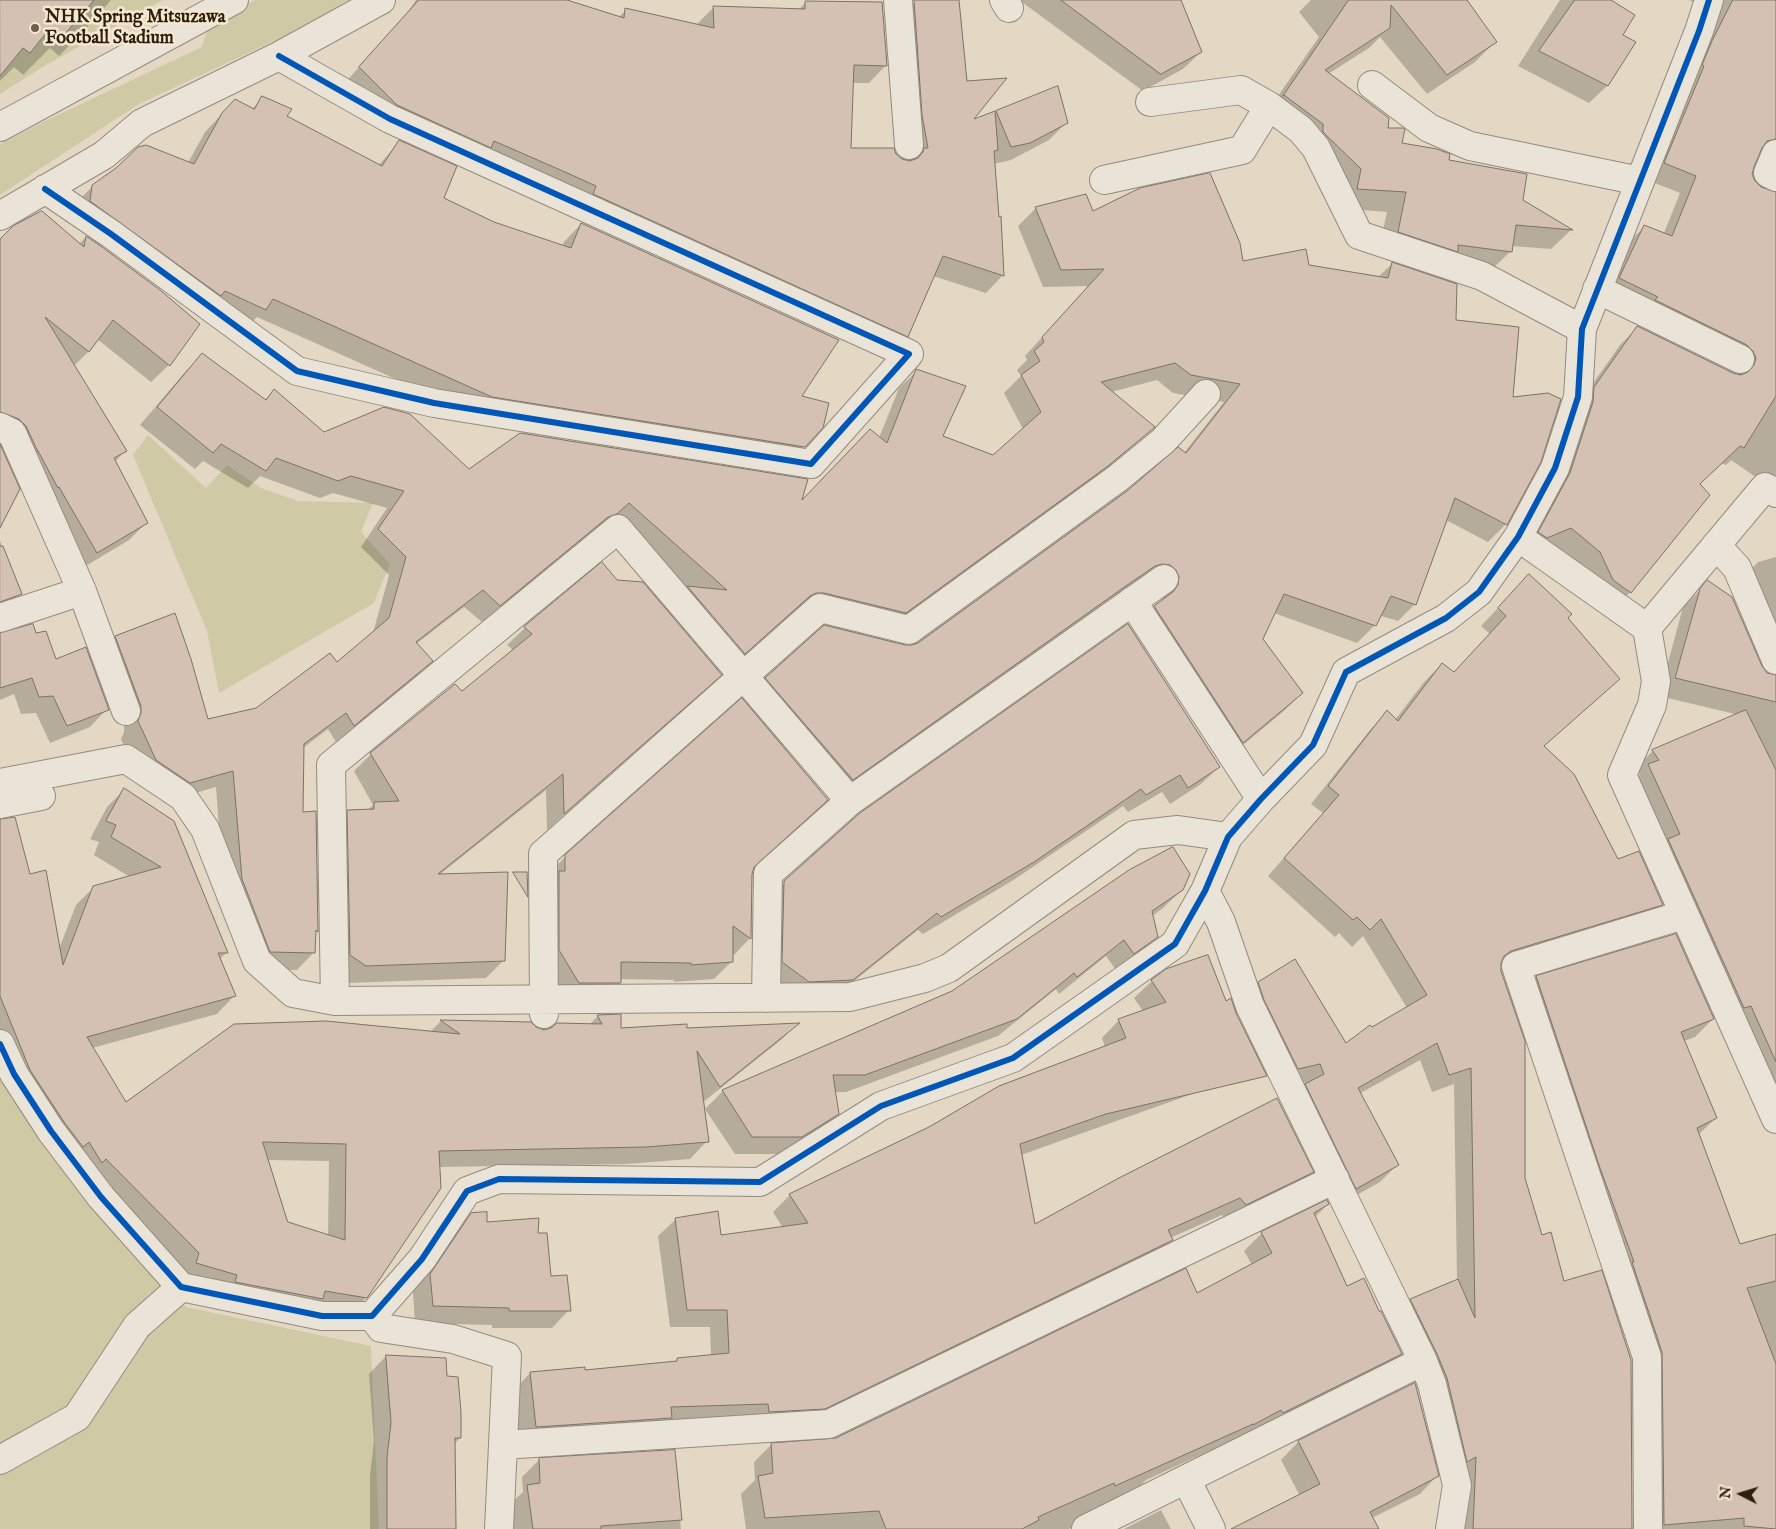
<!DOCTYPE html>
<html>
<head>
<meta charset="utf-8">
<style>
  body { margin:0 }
  #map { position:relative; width:1776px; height:1529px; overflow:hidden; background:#e4d8c4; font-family:"IM FELL English",serif }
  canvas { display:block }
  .north { position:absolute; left:1716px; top:1469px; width:50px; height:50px; -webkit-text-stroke:4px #f6e8d0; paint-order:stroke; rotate:275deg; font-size:14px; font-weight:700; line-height:20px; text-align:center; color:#2e1e0d }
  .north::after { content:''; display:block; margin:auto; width:18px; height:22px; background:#2e1e0d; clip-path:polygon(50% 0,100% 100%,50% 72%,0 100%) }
</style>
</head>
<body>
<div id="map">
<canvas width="1776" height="1529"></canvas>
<div class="north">N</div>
</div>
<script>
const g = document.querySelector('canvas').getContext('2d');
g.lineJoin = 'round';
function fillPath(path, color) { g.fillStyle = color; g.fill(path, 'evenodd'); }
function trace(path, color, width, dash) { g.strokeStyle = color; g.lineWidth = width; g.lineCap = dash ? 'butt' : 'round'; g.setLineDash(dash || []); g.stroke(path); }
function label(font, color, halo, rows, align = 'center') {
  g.font = font + ' "IM FELL English",serif'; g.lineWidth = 5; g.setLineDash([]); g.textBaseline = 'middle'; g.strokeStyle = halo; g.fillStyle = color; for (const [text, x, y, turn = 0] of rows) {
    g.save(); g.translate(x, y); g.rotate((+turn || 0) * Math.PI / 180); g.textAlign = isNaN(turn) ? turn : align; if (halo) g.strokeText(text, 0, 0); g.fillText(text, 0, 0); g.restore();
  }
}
const green = new Path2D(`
  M0 0H163L46 65 0 94Z
  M255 0H352L345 8 139 104 0 195V144L49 119 202 47 209 24Z
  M148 435 206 488 227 465 261 488 298 501 373 503 361 532 390 564 374 603 219 693 207 631 133 455Z
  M0 1063 129 1241 186 1307 371 1346 379 1529H0Z`);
const shadow = new Path2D(`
  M0 0H111L92 22 59 56 50 48 23 75 14 67 0 81Z
  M416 0H564L618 18 626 10 696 25 714 7 798 10 805 3 886 65 869 83H853L850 149 895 155 901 160 910 162 905 133 897 20 914 3 970 122 989 119 996 112 1057 87 1067 122 1049 140 1011 160 994 164 1003 275 986 293 933 276 907 336 890 353 343 85 408 12Z
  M1019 0H1179L1201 52 1183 69 1143 91Z
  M1311 0H1465L1495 42 1475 62 1427 94 1380 37 1369 48 1328 74 1387 129 1401 144 1448 161 1522 200 1571 230 1551 249 1511 246V251L1490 271 1378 252 1387 212 1338 208 1303 145 1264 116 1319 37 1299 12Z
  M1560 0H1609L1622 35 1634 43 1607 86 1589 103 1518 66Z
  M1689 0H1776V491L1731 460 1726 465 1721 463 1699 484 1630 592 1613 610 1522 550 1577 406 1620 345 1637 328 1738 375 1736 368 1602 295 1627 244 1645 226 1664 233 1680 193 1647 180 1712 11ZM1757 156 1764 157 1771 185 1774 193 1760 188 1754 182 1751 174Z
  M263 98 286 116 378 166 399 142 442 199 493 223 562 247 564 242 581 224 800 397 804 446 786 464 474 414 257 317 247 327 75 204 93 186 188 163 205 132 235 100 252 109Z
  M1036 208 1093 212 1242 262 1308 266 1378 277 1392 264 1454 321 1512 399 1506 524 1488 542 1446 520 1415 604 1398 621 1381 616 1375 625 1357 643 1274 613 1262 639 1302 693 1284 711 1225 760 1137 624 1162 601V595L835 797 749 696 766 678 918 644 1184 453 1224 402 1173 393 1157 380 1111 392 1153 427 1135 444 1089 483 887 630 797 610 791 614 746 653 706 607H703L744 655 727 670 671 605 688 588 611 519 598 531 589 534 482 622 464 607 416 644 432 661 414 678 336 742 328 729 303 748 302 813H315L317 931 314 934V952L297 970 253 969 224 897 216 787 172 800 139 778 121 739 124 732V724L98 655 116 637 207 721 257 709 337 663 373 633 389 575 361 547 387 508 333 493 320 498 260 476 248 488 203 461 195 469 140 425 185 372 202 355 265 400 274 390 324 433 468 470 800 503 879 438 899 388 917 371 942 437 993 456 1023 429 1004 393 1021 376 1017 370 1027 360 1025 356 1088 286 1043 287 1018 226Z
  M86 237 169 365 151 382 97 339 88 352 74 366 125 451 115 462 147 522 129 540 79 570 0 436V241L79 244Z
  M0 541 20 594 0 613Z
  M1776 557V1097L1631 783 1640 774 1635 768 1653 751 1739 715 1659 696 1683 607 1708 582 1761 667 1766 674 1774 677 1741 580 1758 562Z
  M602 564 702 692 547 830 546 790 439 875 504 960 486 978 348 983 330 829 348 812 367 811 373 805 354 771 371 754 461 693 513 650 507 645 525 628Z
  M1512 593 1567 618 1618 679 1543 747 1618 861 1661 904 1644 922 1500 966 1524 1179 1631 1529H1457L1429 1396 1393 1317 1411 1300 1457 1281 1454 1084 1432 1092 1420 1060 1359 1094 1397 1165 1380 1182 1339 1205 1288 1102 1305 1086 1292 1057 1270 1065 1241 1000 1259 983 1346 1044 1407 1008 1363 936 1352 947 1339 933 1335 937 1268 876 1323 813 1311 804 1370 730 1387 712 1395 720 1424 682 1442 664 1453 673 1490 634 1481 626Z
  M0 634 35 635 56 660 107 709 90 727 50 743 36 713 21 714 14 694 0 700Z
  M1219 767 1201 784 1170 804 1162 792 1128 812 1123 806 1015 879 923 934 918 930 834 997 791 999 765 980 766 900 861 814Z
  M124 790 226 953 219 960 234 996 217 1014 92 1048 126 1104 429 1033 441 1021 530 1023 535 1028 544 1031 589 1025 598 1016 620 1029H685L797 1024 781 1040 702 1103 707 1141 690 1159 627 1164 439 1167 366 1298 348 1315 179 1281 0 1056V820L29 875 59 949 76 905 94 887 130 877 94 855 99 842 90 839 107 807ZM268 1160 329 1161 328 1236 287 1223Z
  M809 817 752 869 750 938 732 957V961L714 979 673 982 674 980 620 979V983L602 1000 561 1001 542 968 548 874 566 856Z
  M1182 890 1163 908 1152 916 1156 937 1139 954 1116 970 1106 956 1059 994 1056 989 998 1036 846 1092H834L838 1114 820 1131 783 1154H735L705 1109 723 1091 952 992Z
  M1537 977 1713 1019 1695 1037 1684 1041 1716 1118 1698 1135 1739 1246 1776 1235V1529H1646L1645 1370 1519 995Z
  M1152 981 1240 1077 1021 1155 1034 1226 1312 1172 1294 1189 1228 1222 1222 1215 1170 1238 1171 1240 1154 1257 806 1426 519 1444 513 1391 530 1373 584 1371 674 1362 678 1359 711 1356 710 1327H670L658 1236 676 1219 720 1237 783 1228 773 1212 790 1195 1105 1047 1102 1038 1119 1020 1143 1011 1134 998Z
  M1327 1202 1328 1204 1315 1217 1346 1288 1379 1313 1401 1354 1383 1371 1146 1480 1128 1498 1069 1529H746L741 1494 755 1480 754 1462 771 1445 836 1439 1197 1294 1252 1265 1244 1251 1262 1233Z
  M472 1215 486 1224 550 1277 569 1310 552 1328H492V1325L415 1323 413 1292 454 1232Z
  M386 1356 445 1377 460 1438 454 1444 455 1529H370V1475L374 1441 369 1374Z
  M1414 1384 1437 1476 1420 1494 1372 1518 1378 1529H1259L1300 1496 1281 1460 1298 1442Z
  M674 1451 681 1529H504L510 1504 523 1492 522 1477 539 1460Z
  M1161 1510 1171 1529H1124Z`);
const building = new Path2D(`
  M0 0H94L58 42 47 32 30 53 23 48 0 76Z
  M419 0H567L624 18 625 8 714 28 713 6 805 9V1L882 2 887 66 854 65 851 148H894L896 154 902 159 910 161 918 158 923 152 924 148H928L922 115 914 0H959L967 81 1007 78 974 119 995 111 998 150 994 151 999 217 1001 216 1004 276 943 256 908 337 593 194 596 186 565 172 494 141 491 148 397 105 359 67Z
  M1061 0H1181L1202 52 1161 74Z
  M1349 0H1467L1497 42 1447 75 1391 5 1390 28 1325 70 1389 118 1388 128H1403L1405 129 1402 143 1437 149 1450 154 1449 160 1527 174 1523 200 1573 230 1516 225 1512 252 1458 245V252L1398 232 1406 192 1357 189 1361 169 1325 134 1323 132V124L1284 95 1283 96Z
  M1575 0H1611L1635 15 1623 35 1636 42 1608 86 1539 51Z
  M1733 0H1776V139L1767 141 1762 148 1754 167 1752 174 1755 181 1761 187 1776 192V396L1744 448 1740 446 1700 484 1710 495 1631 593 1613 580 1600 552 1571 528 1547 538 1538 532 1570 473 1593 402 1594 387 1637 326 1733 373 1741 375 1748 372 1754 365 1756 358 1753 351 1747 345 1655 300 1658 297 1619 278 1644 225 1672 236 1696 176 1664 163 1704 66 1702 65 1712 41Z
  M1058 86 1068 123 1030 143 1011 147 996 111Z
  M262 96 292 109 287 116 382 166 399 140 457 166 444 198 494 222 571 248 581 223 839 340 802 396 829 403 823 428 805 447 492 397 273 299 266 310 225 291 221 296 90 201 92 185 116 168 138 147 146 145 194 164 222 113 235 99 254 109Z
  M1210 173 1240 243 1243 261 1306 249 1309 265 1388 278 1392 262 1457 284 1456 320 1519 327 1513 397 1548 393 1561 399 1541 462 1507 525 1455 498 1416 605 1391 596 1376 626 1284 594 1263 639 1303 693 1243 743 1154 606 1173 592 1178 585 1179 577 1176 570 1170 565 1162 564 1155 566 1123 588 853 780 765 678 824 625 905 645H912L918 643 1127 491 1178 447 1186 453 1240 384 1191 375 1175 363 1101 382 1155 427 1108 466 906 613 824 593H816L810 596 745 654 687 586 727 590 629 503 617 514 608 517 500 606 483 590 416 642 433 661 354 726 346 713 304 744 303 812 316 811 318 932 316 930 315 953 270 952 242 879 233 771 190 783 156 760 138 721 141 713V706L115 636 175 613 191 659 208 719 256 708 330 653 337 662 389 618 406 557 378 529 404 491 351 476 338 481 276 458 266 471 221 444 213 453 157 407 202 353 266 400 274 389 324 432 384 407 410 414 469 469 520 433 808 479 802 500 870 429 887 443 916 369 966 386 943 436 993 455 1041 412 1021 375 1040 361 1034 351 1044 342 1042 337 1104 269 1061 270 1035 207 1086 194 1093 211 1140 188Z
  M42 211 84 247 86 236 102 247 160 290 200 324 170 366 113 320 89 352 45 317 127 451 114 458 148 523 97 553 59 487 58 488 38 451V452L26 426 19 419 0 412V239L13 226Z
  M0 444 20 489 0 528Z
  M0 546H3L22 594 0 602Z
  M602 562 617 580 643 582 722 675 564 814 563 774 438 874 508 872 505 961 366 966 350 955 347 810 374 809V802L399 801 370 753 455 684 462 691 532 634 524 627Z
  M1529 574 1572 614 1568 618 1620 679 1544 746 1574 774 1618 859 1639 851 1663 905 1511 951 1504 956 1501 963V971L1525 1041V1178L1542 1235 1551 1232 1564 1281 1602 1270 1631 1360 1632 1529H1473L1476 1457 1467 1462 1447 1378 1437 1354 1410 1299 1458 1279 1475 1318 1471 1068 1449 1075 1437 1043 1358 1088 1399 1165 1356 1189 1305 1084 1324 1074 1320 1064 1298 1069 1264 1000 1258 982 1295 959 1346 1043 1370 1025 1372 1027 1427 995 1381 919 1370 930 1357 917 1353 920 1284 858 1339 795 1328 786 1387 710 1398 721 1442 663 1454 672 1506 616 1498 608Z
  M1707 580 1732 597 1762 666 1767 673 1776 675V702L1675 678 1700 589Z
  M33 624 36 633 46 631 56 659 86 647 109 710 67 726 53 696 39 697 32 678 0 688V633Z
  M1128 624 1220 767 1188 788 1180 775 1146 795 1141 789 1034 862 941 917 937 913 853 980 809 982 782 962 784 881 860 813Z
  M742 698 828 800 754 867 752 874 751 939 733 926V962L691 965V963L621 962V983H579L559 950V871H565V855Z
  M1746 710 1776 770V1062L1751 1006 1744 1008 1668 839 1680 834 1648 764 1659 760 1652 750Z
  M124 788 174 821 228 953H218L236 996 87 1037 126 1102 234 1024 326 1021 460 1034 440 1020 531 1022 536 1027 544 1030 551 1028 557 1023 602 1024 597 1015 621 1014V1028L687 1024V1028L800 1023 720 1087 697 1051 709 1142 646 1147 439 1151 441 1188 367 1298 325 1291 323 1299 235 1282 237 1275 196 1263 199 1253 106 1159 102 1163 89 1142 83 1147 64 1122 30 1070 0 996V819L15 817 30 874 46 870 63 965 93 886 161 867 111 837 116 825 106 821ZM263 1142 346 1144 345 1240 288 1222Z
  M1173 847 1190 874 1183 890 1152 911 1158 937 1134 954 1124 940 1077 977 1074 973 1017 1019 865 1075H833L839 1114 802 1137H752L722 1090 952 991 1129 870Z
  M513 872H527L528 897Z
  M1676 934 1714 1019 1681 1032 1717 1118 1697 1128 1740 1244 1776 1234V1281L1747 1288 1776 1364V1529L1744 1526V1518L1664 1525 1662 1352 1632 1262H1634L1599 1165 1536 976Z
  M1208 955 1226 1001 1231 998 1236 1013 1267 1076 1106 1114 1020 1144 1035 1224 1117 1179 1277 1098 1314 1172 1246 1205 1240 1198 1168 1230 1173 1240 825 1409 769 1412 768 1404 671 1407 672 1418 536 1427 530 1372 585 1367V1370L677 1361V1358L729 1353 727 1310H687L675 1218 718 1211 721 1235 808 1223 789 1194 929 1127 999 1086 1126 1038 1118 1019 1166 1002 1151 980 1166 969Z
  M1327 1200 1329 1204 1314 1213 1347 1286 1364 1278 1379 1311H1381L1402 1354 1283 1413 1281 1410 1253 1425V1424L1115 1486 1114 1483 1038 1517 1039 1520 1022 1529H886L879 1511 765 1518 758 1476 773 1473 771 1443 836 1438 1186 1268 1197 1293 1272 1253 1261 1232Z
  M487 1212V1222L539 1218 538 1233H547L551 1276 567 1275 571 1311H509V1308L433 1306 430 1274 471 1213Z
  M386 1355 446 1358 447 1376 458 1377 461 1412V1438H455L456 1529H387V1457L391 1423Z
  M1415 1383 1439 1476 1370 1512 1379 1529H1231L1320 1484 1298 1441Z
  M675 1450 682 1520 601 1526V1529H533L527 1485 540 1483 539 1458Z`);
const minor = new Path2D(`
  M898 0 909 145
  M1004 0 1009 8
  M1372 85 1429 128 1470 146 1640 181
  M1150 102 1241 90 1269 106 1301 130 1316 148 1359 235 1482 276 1582 329
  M0 127 234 0
  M1776 154 1768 173 1776 177
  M1104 180 1242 150 1269 106
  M45 189 111 234 297 371 434 403 811 464 909 354 390 119 279 56
  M0 216 104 155 142 123 279 56 381 0
  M1597 289 1740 359
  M0 427 12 433 82 591 126 711
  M1518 537 1647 628 1656 681 1652 705 1622 775 1776 1119
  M1716 545 1737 568 1776 660
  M1132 601 1261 799
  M0 618 82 591
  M1647 628 1765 487 1776 493
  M0 783 126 759 183 797 205 829 257 961 293 993 335 1001 850 997 925 978 949 968 1134 835 1178 830 1228 837
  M850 801 1164 579
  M0 804 41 796
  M1205 891 1221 922 1250 1006 1423 1361 1432 1384 1457 1485 1450 1529
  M335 1001 331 765 618 529 850 801 768 874 766 998
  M544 1014 543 854 820 608 909 630 1118 478 1163 441 1206 394
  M0 1044 14 1074 51 1131 101 1197 181 1287 322 1316H372L422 1259 467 1191 499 1179 760 1182 881 1106 1013 1058 1175 944 1205 891 1228 837 1261 799 1313 745 1346 672 1446 618 1479 592 1518 537 1555 468 1578 397 1582 329 1699 31 1709 0
  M372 1316 381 1328 453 1339 507 1356 503 1445 829 1424 1335 1179
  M0 1460 77 1417 137 1326 181 1287
  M1186 1479 1211 1529
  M499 1529 503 1445
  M1086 1529 1423 1361
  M1648 1529 1647 1357 1516 966 1683 915`);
const cycleway = new Path2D(`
  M45 189 111 234 297 371 434 403 811 464 909 354 390 119 279 56
  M0 1044 14 1074 51 1131 101 1197 181 1287 322 1316H372L422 1259 467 1191 499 1179 760 1182 881 1106 1013 1058 1175 944 1205 891 1228 837 1261 799 1313 745 1346 672 1446 618 1479 592 1518 537 1555 468 1578 397 1582 329 1699 31 1709 0`);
const markers = [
  [35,28,5,"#6e5f4d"]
];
const poiNames = [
  ["NHK Spring Mitsuzawa",45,18],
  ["Football Stadium",45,39]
];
fillPath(green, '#cfcaa5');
fillPath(shadow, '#0003');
fillPath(building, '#d4c1b3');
trace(building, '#7a7265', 1);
trace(minor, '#948b7e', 30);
trace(minor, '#e9e3d8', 28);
trace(cycleway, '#0057b8', 6);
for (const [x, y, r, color] of markers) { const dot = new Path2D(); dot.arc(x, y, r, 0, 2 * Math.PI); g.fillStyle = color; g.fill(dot); trace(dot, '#f6e8d0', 2); }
label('bold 18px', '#2e1e0d', '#f6e8d0', poiNames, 'left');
</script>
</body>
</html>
